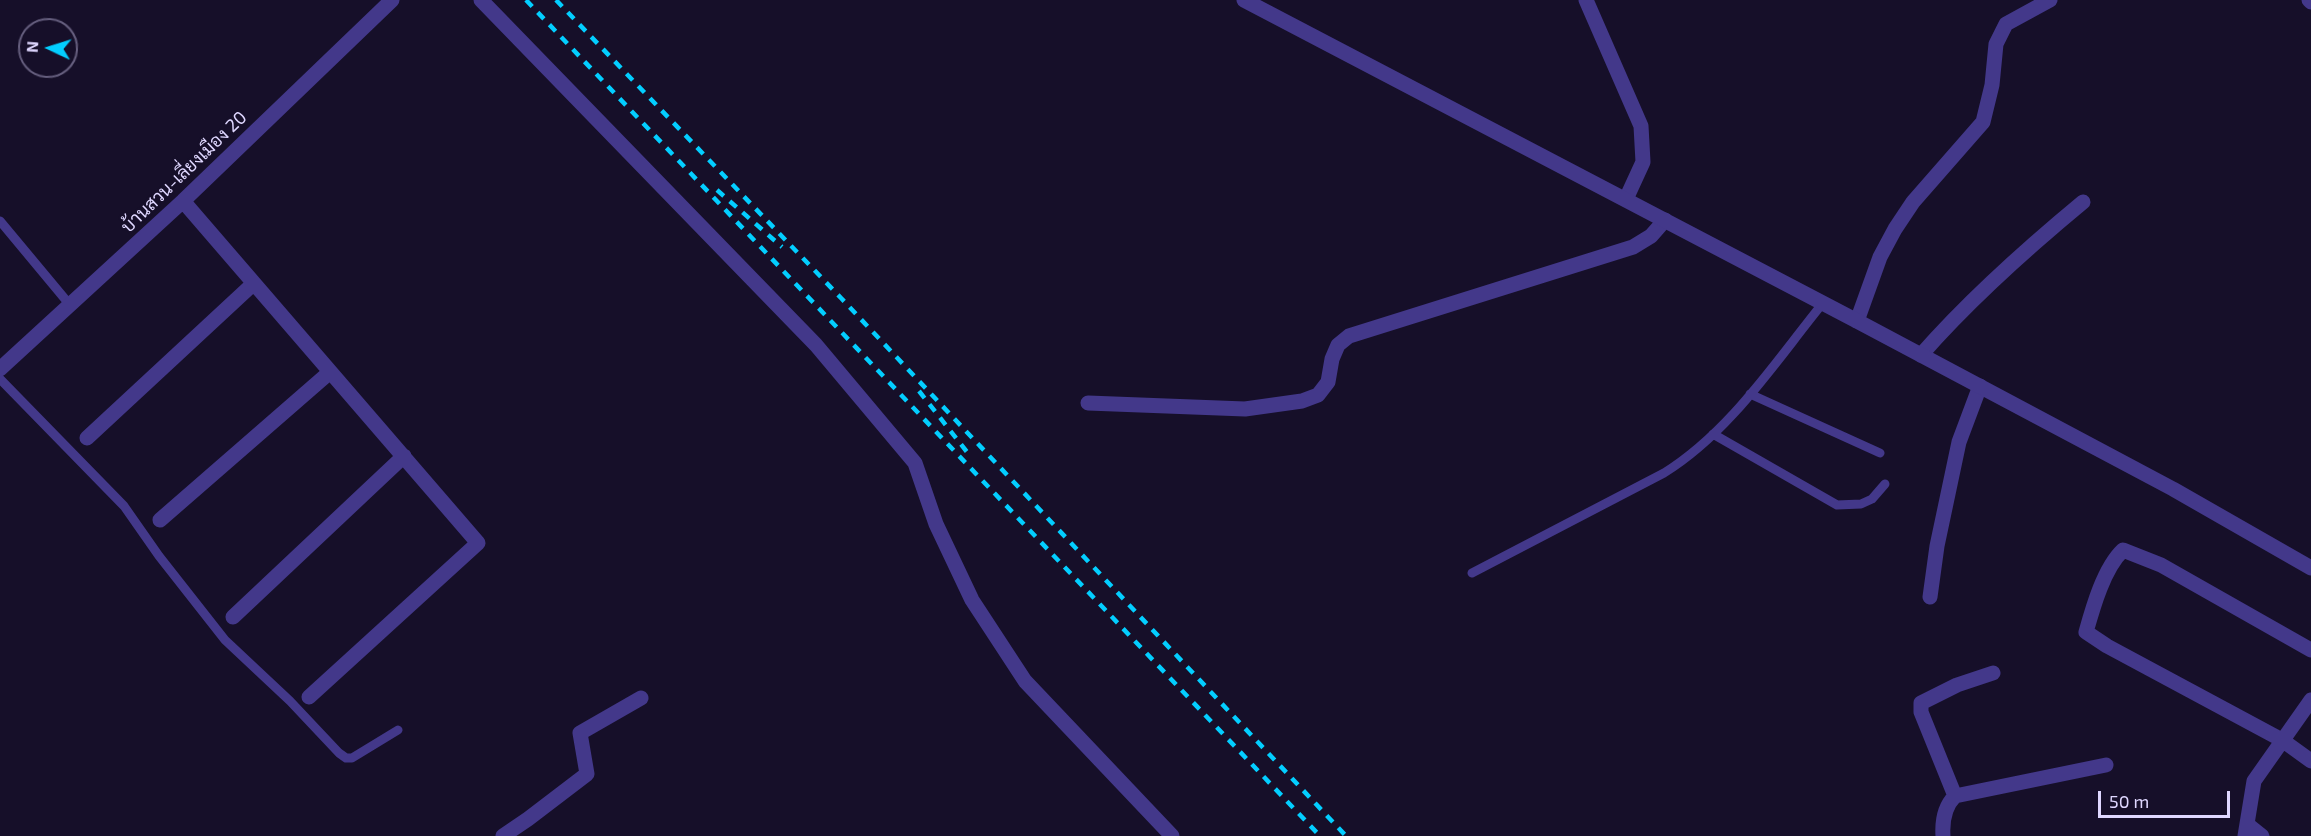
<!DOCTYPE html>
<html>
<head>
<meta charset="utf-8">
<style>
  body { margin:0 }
  #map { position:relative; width:2311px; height:836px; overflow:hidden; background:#160f29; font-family:"Exo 2",sans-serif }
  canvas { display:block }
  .north { position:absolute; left:18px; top:18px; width:60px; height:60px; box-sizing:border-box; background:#160f29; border:2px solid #665f7f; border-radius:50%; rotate:274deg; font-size:16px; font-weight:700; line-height:24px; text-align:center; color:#dfd7ff }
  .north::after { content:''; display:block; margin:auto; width:21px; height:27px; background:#03ceff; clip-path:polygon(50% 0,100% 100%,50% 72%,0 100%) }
  .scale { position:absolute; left:2098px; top:791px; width:132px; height:27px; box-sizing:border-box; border:3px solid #dfd7ff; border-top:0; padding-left:8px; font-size:18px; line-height:21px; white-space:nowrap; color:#dfd7ff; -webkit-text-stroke:4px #160f29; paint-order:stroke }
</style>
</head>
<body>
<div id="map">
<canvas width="2311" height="836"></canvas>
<div class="north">N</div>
<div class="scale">50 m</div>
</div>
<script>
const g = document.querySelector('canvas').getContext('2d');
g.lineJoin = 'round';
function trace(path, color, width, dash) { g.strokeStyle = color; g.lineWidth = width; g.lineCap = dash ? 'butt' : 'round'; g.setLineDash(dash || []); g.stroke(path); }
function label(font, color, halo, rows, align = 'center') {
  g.font = font + ' "Exo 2",Sarabun,sans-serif'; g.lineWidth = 4.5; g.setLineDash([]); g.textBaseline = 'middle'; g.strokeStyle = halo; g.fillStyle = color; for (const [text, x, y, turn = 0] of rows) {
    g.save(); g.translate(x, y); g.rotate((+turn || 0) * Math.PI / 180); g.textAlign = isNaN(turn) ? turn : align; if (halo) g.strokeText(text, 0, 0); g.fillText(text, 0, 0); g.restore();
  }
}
const service = new Path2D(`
  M0 221 70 305
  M0 379 124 506 159 556 225 640 290 701 339 753 346 758H352L398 730
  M1750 394 1880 453
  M1713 434 1837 505 1861 504 1872 499 1885 484
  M1472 573 1664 473C1730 432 1775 362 1823 303`);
const minor = new Path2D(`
  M481 0 816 345 915 463 936 524 972 600 1025 681 1172 836
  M1586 0 1641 126 1643 162 1626 199
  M2309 0 2311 2
  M183 201 478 543 309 697
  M1857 321 1880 257 1895 229 1913 202 1983 122 1992 85 1996 44 2006 24 2050 0
  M1921 355C1970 299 2025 250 2083 202
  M0 369 183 201 392 0
  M1088 403 1245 409 1302 401 1318 395 1328 382 1332 359 1338 345 1349 336 1633 247 1651 236 1665 220
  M87 438 253 284
  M160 520 330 372
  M1930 597 1937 546 1959 442 1980 386
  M233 617 404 456
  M2311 650 2161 565 2123 550C2104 568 2093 607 2086 632L2107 646 2282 740 2311 761
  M1955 796 1921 712V703L1957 685 1993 673
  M2247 824 2262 836
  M503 836 528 819 587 774 580 733 641 698
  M1943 836C1942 821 1944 807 1955 796L2106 765
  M2245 836 2254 781 2311 700`);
const tertiary = new Path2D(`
  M1244 0 1857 321 2173 489 2311 568`);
const rail = new Path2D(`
  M526 0 1320 836
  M556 0 841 298 1346 836
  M717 190 782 247
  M919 391 967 452`);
const streetNames = [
  ["บ้านสวน-เลี่ยงเมือง 20",184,172,-44]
];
trace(service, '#43388a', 9);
trace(minor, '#43388a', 15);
trace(tertiary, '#43388a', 15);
trace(rail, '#03ceff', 4.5, [9, 8]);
label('18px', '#dfd7ff', '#160f29', streetNames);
</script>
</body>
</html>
